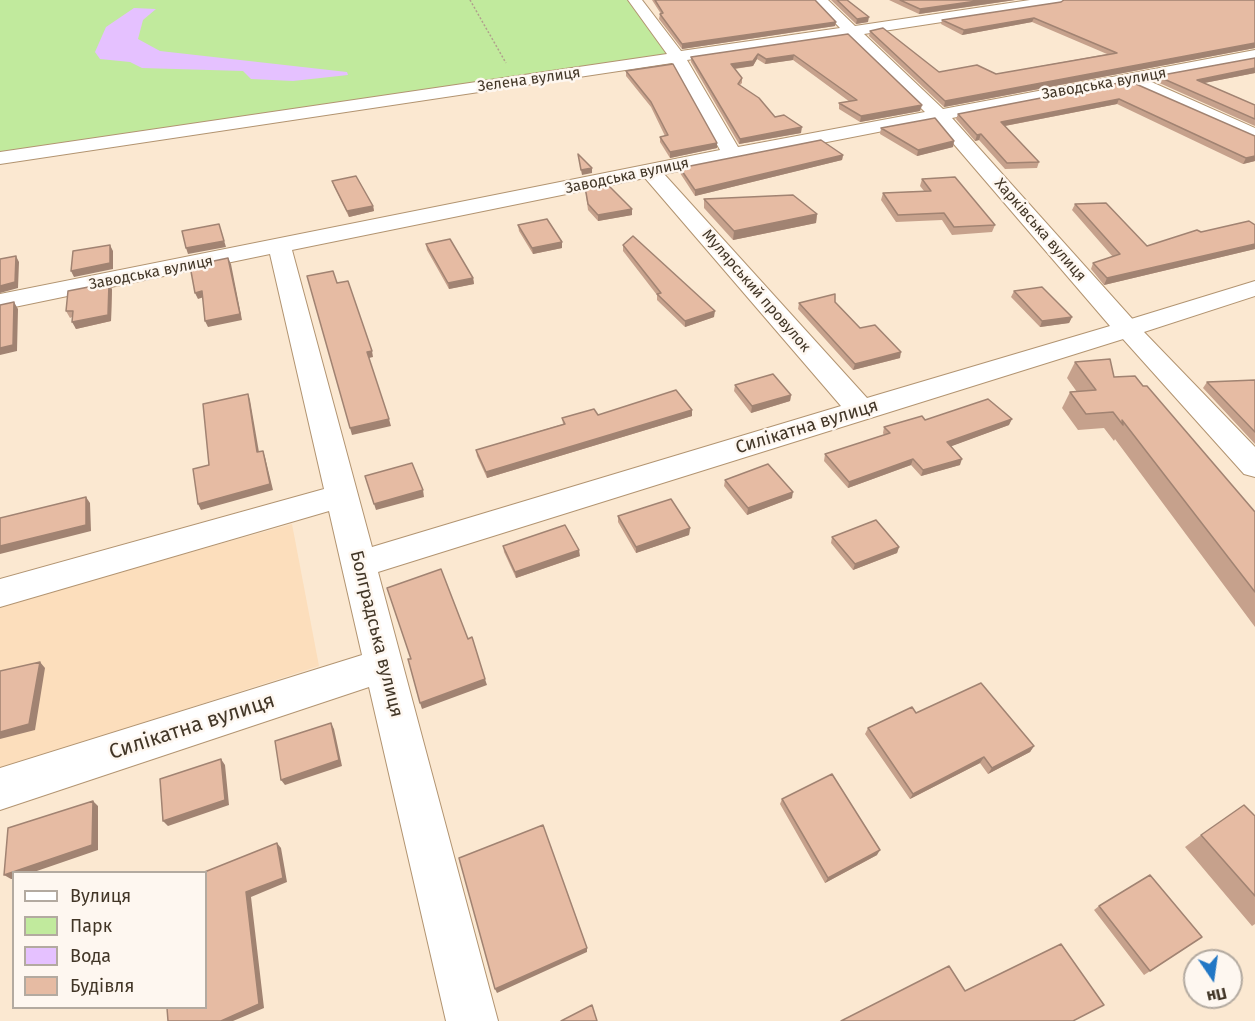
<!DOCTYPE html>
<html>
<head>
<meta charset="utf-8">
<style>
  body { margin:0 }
  #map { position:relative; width:1255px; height:1021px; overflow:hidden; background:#fbe8d1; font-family:"Fira Sans",sans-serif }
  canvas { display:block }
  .legend { position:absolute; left:12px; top:871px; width:195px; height:138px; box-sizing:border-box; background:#fef7f0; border:2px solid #b3aaa0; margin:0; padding:8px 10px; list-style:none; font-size:18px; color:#423627 }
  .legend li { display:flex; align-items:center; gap:12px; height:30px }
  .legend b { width:30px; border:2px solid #b3aaa0 }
  .north { position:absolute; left:1183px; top:949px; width:60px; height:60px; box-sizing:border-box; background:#fef7f0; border:2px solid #b3aaa0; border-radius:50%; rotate:167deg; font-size:16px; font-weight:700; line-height:24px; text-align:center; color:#423627 }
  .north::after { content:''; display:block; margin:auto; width:21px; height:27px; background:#2277c5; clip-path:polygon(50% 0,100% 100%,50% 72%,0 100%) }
</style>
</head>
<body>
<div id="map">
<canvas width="1255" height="1021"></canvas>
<ul class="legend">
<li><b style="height:8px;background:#fff"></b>Вулиця</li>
<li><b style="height:16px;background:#c1ea9d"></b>Парк</li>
<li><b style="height:16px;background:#e5c1ff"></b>Вода</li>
<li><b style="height:16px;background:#e6bba3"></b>Будівля</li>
</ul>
<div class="north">Пн</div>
</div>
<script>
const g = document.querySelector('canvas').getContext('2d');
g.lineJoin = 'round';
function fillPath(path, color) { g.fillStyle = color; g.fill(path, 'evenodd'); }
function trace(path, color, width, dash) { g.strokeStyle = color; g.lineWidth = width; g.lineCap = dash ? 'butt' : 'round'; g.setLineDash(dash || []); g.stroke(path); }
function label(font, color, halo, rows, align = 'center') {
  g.font = font + ' "Fira Sans",sans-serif'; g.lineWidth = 5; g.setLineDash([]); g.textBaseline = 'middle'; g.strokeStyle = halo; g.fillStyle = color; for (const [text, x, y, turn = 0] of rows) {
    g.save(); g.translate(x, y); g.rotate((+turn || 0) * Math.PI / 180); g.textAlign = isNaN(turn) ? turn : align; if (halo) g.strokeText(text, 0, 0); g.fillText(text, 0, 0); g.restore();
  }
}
const built = new Path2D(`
  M292 524 319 666 0 769V605Z`);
const green = new Path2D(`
  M0 0H635L678 58 0 158Z`);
const water = new Path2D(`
  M134 8 156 9 143 20 138 39 160 51 347 72 348 75 293 81 251 79 243 71 142 68 130 62 100 59 95 52 106 27Z`);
const path = new Path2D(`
  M470 0 506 63`);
const minor = new Path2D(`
  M628 0H642L681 51 840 28 813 0H828L855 26 1030 0H1066L1059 4 864 34 943 109 1255 50V60L1147 80 1255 128V141L1127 84 952 118 1136 323 1140 329 1136 335 378 572 498 1021H446L369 687 0 810V768L362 655 329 511 0 607V579L324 489 270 254 0 310V294L720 150 672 63 0 164V152L667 54ZM848 36 925 112 738 147 687 60ZM934 121 1110 326 867 398 664 174ZM645 178 841 406 372 547 292 250Z`);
const major = new Path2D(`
  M1255 281V296L1144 332 1255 447V477L1244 474 1114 329 1118 323Z`);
const wall = new Path2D(`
  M652 0H815L836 22 835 26 682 49 659 19 660 14H661Z
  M831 0H847L868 22 856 24Z
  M889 0H1015L919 14Z
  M1255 0V48L944 107 869 36 870 31 939 72 996 74 1107 54 1032 22 962 35 941 24 942 20 1061 2Z
  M848 34 922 105 920 111 860 122 839 109V103L850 102 793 60 765 64 757 59 753 66 735 69 742 78V83L740 85 775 117 801 133 739 144 691 62V57Z
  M1255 58V73L1204 83 1255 105V126L1155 81 1157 76Z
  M626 71 717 143V148L670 158 660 142V137L665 136 651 107 626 76Z
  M1129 81 1255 161 1243 164 1117 104 1005 126 1039 162 1037 168 1005 169 979 140 975 141 956 119 958 114Z
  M881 128 954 141 953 147 917 156 880 134Z
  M843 155 842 160 695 196 680 173V168Z
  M922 179 995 225 992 232 952 235 942 220 896 222 881 200 883 193 924 191 920 186Z
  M332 181 373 206 374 211 349 217 334 187Z
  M585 187 632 215 598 221 588 210Z
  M704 199 817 214 816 223 733 240 704 208Z
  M1075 204 1147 246 1201 232 1255 225V249L1104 285 1091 269 1093 263 1113 257 1072 210Z
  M518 225 562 248 533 254 519 231Z
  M426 244 473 278 474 284 449 289 427 250Z
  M623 245 714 317 685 327 657 300V295L623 251Z
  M112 289 111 321 76 329 72 317 70 318 66 311Z
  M1014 291 1072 317 1069 323 1040 327 1011 297Z
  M835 302 860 328 900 358 853 370 798 309 799 303Z
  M1075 362 1114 377 1255 512V627L1115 439 1114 441 1104 428 1078 430 1062 408 1070 392H1077L1067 378Z
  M1255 380V444L1203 388 1207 382Z
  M735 385 791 395 790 401 751 413 734 391Z
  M692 410V416L487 478 477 456 476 450 563 424 562 418Z
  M925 420 1009 425 951 446 960 465 921 476 911 465 848 488 824 461 825 454 884 435 883 433 884 427Z
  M725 480 792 498 747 515 724 486Z
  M618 516 690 528 689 535 636 553 618 522Z
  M832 537 899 547 897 553 853 570 831 543Z
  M503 546 580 556 516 578 504 552Z
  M916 713 1034 746 1030 752 988 774 980 763 910 799 865 734 868 728Z
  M782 799 877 855 825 883 780 804Z
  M1255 816V924L1252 926 1185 847 1201 835Z
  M1099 906 1202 937 1144 975 1094 910Z`);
const shadedWall = new Path2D(`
  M984 0H1015L919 14 920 9Z
  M869 17 868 22 856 24 857 19Z
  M1034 18 1032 22 962 35 964 30Z
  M836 22 835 26 682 49V44Z
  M1255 43V48L944 107 945 101Z
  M758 54 757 59 753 66 731 69V64Z
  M794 55 793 60 765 64 766 59Z
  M1255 68V73L1194 85 1197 80Z
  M1119 99 1117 104 999 127 1001 122Z
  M922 105 920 111 860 122 861 116Z
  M802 127 801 133 739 144 740 139Z
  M981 134 979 140 975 141 977 135Z
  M954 141 953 147 917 156 918 150Z
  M717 143V148L670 158V152Z
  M843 155 842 160 695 196V190Z
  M1255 156V161L1243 164 1246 158Z
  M592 168V173L582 175 581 170Z
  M373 206 374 211 349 217 347 211Z
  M632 209V215L598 221V215Z
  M817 214 816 223 733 240 734 231Z
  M219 224 226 247 188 254 186 248Z
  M562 242V248L533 254 532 248Z
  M1255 244V249L1104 285 1107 278Z
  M110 245 113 251V269L74 277 71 271Z
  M16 256 19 262 18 288 0 293V286Z
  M228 258 231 264 242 320 208 327 205 321Z
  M473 278 474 284 449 289 448 283Z
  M109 283 112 289 111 321 76 329 72 322Z
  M202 291 204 297 198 299 195 293Z
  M14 302 18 309 17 351 0 355V348Z
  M715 311 714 317 685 327V321Z
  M1072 317 1069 323 1040 327 1042 321Z
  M372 351 373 357 369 358 367 352Z
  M901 352 900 358 853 370 855 364Z
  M248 394 250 400 260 458 257 452Z
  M791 395 790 401 751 413 752 406Z
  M692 410V416L487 478 486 472Z
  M389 419 391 426 352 435 350 428Z
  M1012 419 1009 425 944 449 947 442Z
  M263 451 265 457 273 490 201 510 198 504Z
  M913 459 911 465 848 488 849 482Z
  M962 459 960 465 921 476 923 470Z
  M423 490 424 497 376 510 374 504Z
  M793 492 792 498 747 515 748 508Z
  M86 497 90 503 91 531 0 554V546Z
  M690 528 689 535 636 553V547Z
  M899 547 897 553 853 570 855 564Z
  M579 550 580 556 516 578 515 572Z
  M40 662 45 668 35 730 0 739V732Z
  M485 679 487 685 422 709 420 703Z
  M331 723 334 729 342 766 285 785 281 780Z
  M1034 746 1030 752 988 774 992 768Z
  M984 757 980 763 910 799 913 794Z
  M221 759 225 765 229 805 168 826 163 821Z
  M93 801 98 806V850L31 873H14V879H11L4 875Z
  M277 843 281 848 287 882 251 897 264 1008 233 1021H221L246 892Z
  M880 850 877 855 825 883 828 878Z
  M587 948V952L497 993 495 989Z`);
const building = new Path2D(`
  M655 0H815L836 22 682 44 660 14 663 13Z
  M837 0H847L869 17 857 19Z
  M900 0H984L920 9Z
  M1064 0H1255V43L945 101 870 31 883 28 939 72 977 65 996 74 1117 53 1034 18 964 30 942 20 1061 2Z
  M848 34 922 105 861 116 839 103 857 100 794 55 766 59 758 54 753 61 731 64 742 78 738 84 759 98 775 117 784 115 802 127 740 139 691 57Z
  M1255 58V68L1197 80 1255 105V119L1157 76Z
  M673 64 717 143 670 152 660 137 668 135 651 102 626 71Z
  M1129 81 1255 136V156L1246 158 1119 99 1001 122 1039 162 1007 163 981 134 977 135 958 114Z
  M935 118 954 141 918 150 881 128Z
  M821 140 843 155 695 190 680 168Z
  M578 154 592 168 581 170Z
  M356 176 373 206 347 211 332 181Z
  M955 177 995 225 954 227 944 213 898 215 883 193 931 191 922 179Z
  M606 183 632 209 598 215 588 204 585 187Z
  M793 195 817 214 734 231 704 199Z
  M1106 203 1147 246 1197 230 1201 232 1249 221 1255 225V244L1107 278 1093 263 1120 254 1075 204Z
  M547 219 562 242 532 248 518 225Z
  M219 224 224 241 186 248 182 231Z
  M633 236 715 311 685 321 657 294 661 293 623 245Z
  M450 239 473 278 448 283 426 244Z
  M110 245V263L71 271 73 251Z
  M16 256 15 282 0 286V259Z
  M228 258 240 314 205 321 202 291 195 293 190 266Z
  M333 271 337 283 348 281 372 351 367 352 389 419 350 428 307 276Z
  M109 283 108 315 72 322 73 311H66L68 291Z
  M1042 287 1072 317 1042 321 1014 291Z
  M835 294V302L860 328 875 325 901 352 855 364 799 303Z
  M14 302 13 345 0 348V305Z
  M1110 359 1114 377 1135 376 1143 386H1147L1255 512V592L1122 420 1123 425 1113 412 1086 414 1070 392 1096 390 1075 362Z
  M773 374 791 395 752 406 735 385Z
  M1255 380V432L1207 382Z
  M676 390 692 410 486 472 476 450 565 424 562 418 594 409 598 415Z
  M248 394 257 452 263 451 270 484 198 504 193 469 209 465 203 404Z
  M988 399 1012 419 947 442 962 459 923 470 913 459 849 482 825 454 890 433 884 427 922 416 925 420Z
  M412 463 423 490 374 504 365 476Z
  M768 464 793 492 748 508 725 480Z
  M86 497V525L0 546V518Z
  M671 499 690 528 636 547 618 516Z
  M876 520 899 547 855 564 832 537Z
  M565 525 579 550 515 572 503 546Z
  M441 569 468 639 472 637 485 679 420 703 408 659H411L387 588Z
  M40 662 29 724 0 732V671Z
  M981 683 1034 746 992 768 984 757 913 794 868 728 912 707 916 713Z
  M331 723 339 760 281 780 275 741Z
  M221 759 225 800 163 821 160 779Z
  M832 774 880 850 828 878 782 799Z
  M93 801 92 845 4 875 8 828Z
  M1244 805 1255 816V896L1201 835Z
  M543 825 587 948 495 989 459 858Z
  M277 843 283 878 246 892 259 1004 221 1021H168L167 1008H206V873H202Z
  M1150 875 1202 937 1150 971 1099 906Z
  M1061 944 1104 1005 1073 1021H841L949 966 965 991Z
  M592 1005 597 1021H561Z`);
const farStreetnames = [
  ["Зелена вулиця",529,80,-8],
  ["Заводська вулиця",1104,84,-10],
  ["Заводська вулиця",627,176,-12],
  ["Харківська вулиця",1040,230,49],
  ["Заводська вулиця",151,273,-11],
  ["Мулярський провулок",756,291,49]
];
const streetNames = [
  ["Силікатна вулиця",807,427,-17],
  ["Болградська вулиця",376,634,76]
];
const nearStreetnames = [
  ["Силікатна вулиця",192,727,-18]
];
fillPath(built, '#fcdebc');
fillPath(green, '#c1ea9d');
fillPath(water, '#e5c1ff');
trace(minor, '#b29471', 2);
trace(major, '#b29471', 2);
trace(path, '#b0a08c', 1.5, [2, 2]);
fillPath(minor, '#fff');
fillPath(major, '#fff');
fillPath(wall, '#c6a18c');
fillPath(shadedWall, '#a18372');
fillPath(building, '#e6bba3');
trace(building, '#a18372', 1.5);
label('15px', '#423627', '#fef7f0', farStreetnames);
label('18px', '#423627', '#fef7f0', streetNames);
label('21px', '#423627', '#fef7f0', nearStreetnames);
</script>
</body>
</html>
